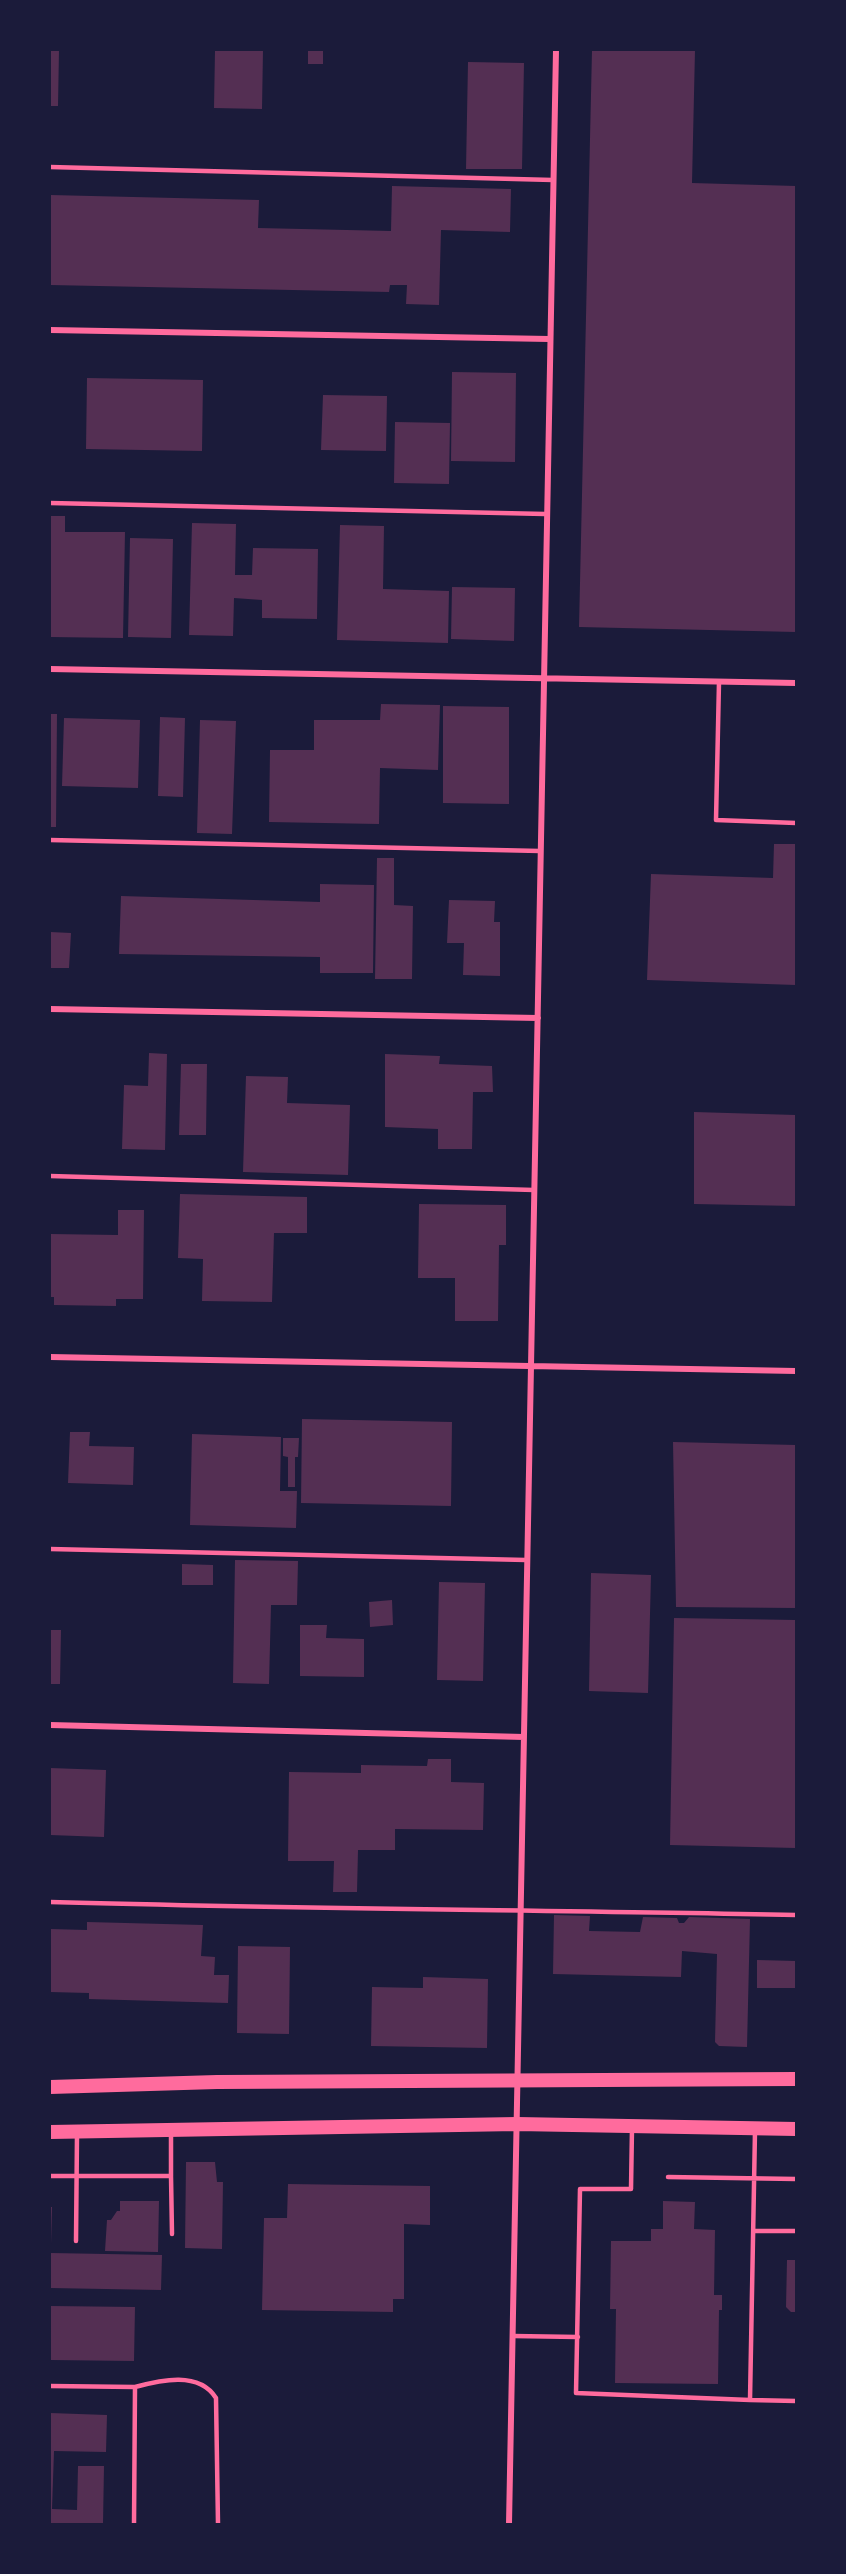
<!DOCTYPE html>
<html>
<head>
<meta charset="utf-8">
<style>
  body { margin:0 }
  #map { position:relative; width:846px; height:2574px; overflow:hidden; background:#1b1b3a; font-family:"Varela Round",sans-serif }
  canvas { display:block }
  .frame { position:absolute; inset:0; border:51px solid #1b1b3a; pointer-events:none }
</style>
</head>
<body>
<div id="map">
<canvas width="846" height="2574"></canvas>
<div class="frame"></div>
</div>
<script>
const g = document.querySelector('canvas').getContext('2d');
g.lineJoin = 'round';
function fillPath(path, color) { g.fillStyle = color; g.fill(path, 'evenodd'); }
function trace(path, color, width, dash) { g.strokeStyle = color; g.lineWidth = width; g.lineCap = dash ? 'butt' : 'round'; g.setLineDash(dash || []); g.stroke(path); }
const building = new Path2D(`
  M50 50H59L58 106H50Z
  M215 50H263L262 109 214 108Z
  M308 50H323V64H308Z
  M592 50H695L692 183 796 186V632L579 627Z
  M468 62 524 63 522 169H466Z
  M392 186 511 189 510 232 441 230 439 305 406 304 407 285H390L389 292 50 285V195L259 200 258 228 391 231Z
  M452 372 516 373 515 462 451 461Z
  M87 378 203 380 202 451 86 449Z
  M323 395 387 396 386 451 321 450Z
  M395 422 450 423 449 484 394 483Z
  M50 516H65V532H125L123 638 50 637Z
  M192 523 236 524 235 575H252L253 548 318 549 317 619 262 618V600L234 598 233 636 189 635Z
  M340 525 384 526 383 589 449 591 448 643 337 640Z
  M130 538 173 539 171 638 128 637Z
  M452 587 515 588 514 641 451 639Z
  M381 704 440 705 438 770 380 768 379 824 269 822 270 750H314V720H380Z
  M443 706 509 707V804L443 803Z
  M50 714H57L56 827H50Z
  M160 717 185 718 183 797 158 796Z
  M64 718 140 720 138 788 62 786Z
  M200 720 236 721 232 834 197 833Z
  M774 844H796V985L647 980 651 874 773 878Z
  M377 858H394V905L413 906 412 979H375Z
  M320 884 374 885 373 973H320V957L119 954 121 896 320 902Z
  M449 900 495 901 494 922H500V976L463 975 464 943H447Z
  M50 932 71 933 69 968H50Z
  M149 1053 167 1054 165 1150 122 1149 124 1085 148 1086Z
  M385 1054 440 1056 439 1064 492 1066 493 1092H473L472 1149H438V1129L385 1127Z
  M181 1064H207L206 1135H179Z
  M246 1076 288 1077 287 1103 350 1105 348 1175 243 1172Z
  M694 1112 796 1115V1206L694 1204Z
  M180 1194 307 1197V1233H274L272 1302 202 1301 203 1259 178 1258Z
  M419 1204 506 1205V1245H499L498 1321H455V1278H418Z
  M118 1210H144L143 1299H116V1306L54 1305V1297H50V1234L118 1235Z
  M302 1419 452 1422 451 1506 301 1503Z
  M70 1432H90L89 1446 134 1447 133 1485 68 1483Z
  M192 1434 281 1437 280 1491H297L296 1528 190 1525Z
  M283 1438H299L298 1457H295V1487H288V1457L283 1456Z
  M673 1442 796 1445V1608L676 1607Z
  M235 1560 298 1561 297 1605H271L269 1684 233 1683Z
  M182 1564 213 1565V1585H182Z
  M591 1573 651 1575 648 1693 589 1691Z
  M439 1582 485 1583 483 1681 437 1680Z
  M392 1600 393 1625 370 1627 369 1602Z
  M674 1618 796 1620V1848L670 1845Z
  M300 1625H327L326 1638 364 1639V1677L300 1676Z
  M50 1630H61L60 1684H50Z
  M428 1759H451V1782L484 1783 483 1830 395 1829V1850H358L357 1892H333L334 1861H288L289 1772 361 1773V1765L427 1766Z
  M50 1768 106 1770 104 1837 50 1835Z
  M554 1915 590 1916 589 1931 640 1932 643 1917 677 1918 679 1923H684L689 1917 750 1919 747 2047 719 2046 715 2042 717 1954 682 1951 681 1977 553 1974Z
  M87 1922 203 1925 201 1956 215 1957 214 1975H229L228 2003 89 1999V1993L50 1992V1929L87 1930Z
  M238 1946 290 1947 289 2034 237 2033Z
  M757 1960 796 1961V1988H757Z
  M423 1977 488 1979 487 2048 371 2046 372 1987 423 1988Z
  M186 2162H215L217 2182H223L222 2249 185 2248Z
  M288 2184 430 2186V2225L404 2224V2299H393V2312L262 2310 264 2218H287Z
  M120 2201H159L158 2252 105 2251 107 2220H111L117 2211H120Z
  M663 2201 695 2202 694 2229 715 2230 714 2295H722V2310H719L718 2384 615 2383 616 2309H610L611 2241H651V2229H663Z
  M50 2207H52L51 2244H50Z
  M50 2253 162 2255 161 2290 50 2288Z
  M787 2260H796V2312H791L786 2307Z
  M50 2306 135 2307 134 2361 50 2360Z
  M50 2413 107 2415 106 2452 54 2451 52 2509 77 2510 78 2466H104L103 2524H50Z`);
const service = new Path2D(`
  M50 167 553 180
  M50 503 545 514
  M719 682 716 820 796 823
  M50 840 540 851
  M50 1176 534 1190
  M50 1549 526 1560
  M50 1902C298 1909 547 1910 796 1915
  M632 2128 631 2189H580L576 2393 750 2400 755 2131
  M50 2176H171L172 2234
  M171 2176V2133
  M668 2177 796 2179
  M754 2231H796
  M76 2241 77 2134
  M513 2336 578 2337
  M50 2386 135 2387 134 2524
  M135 2387C161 2380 199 2371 216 2398L218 2524
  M750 2400 796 2401`);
const minor = new Path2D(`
  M50 330 549 339
  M50 669 796 683
  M50 1009 538 1018
  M50 1357 796 1371
  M50 1725 524 1737
  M509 2524 556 50`);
const trunk = new Path2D(`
  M50 2087 217 2082 796 2079
  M50 2132 517 2124 796 2129`);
fillPath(building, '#542f53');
trace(service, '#ff6b9d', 4.5);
trace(minor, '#ff6b9d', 6);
trace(trunk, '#ff6b9d', 14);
</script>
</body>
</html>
